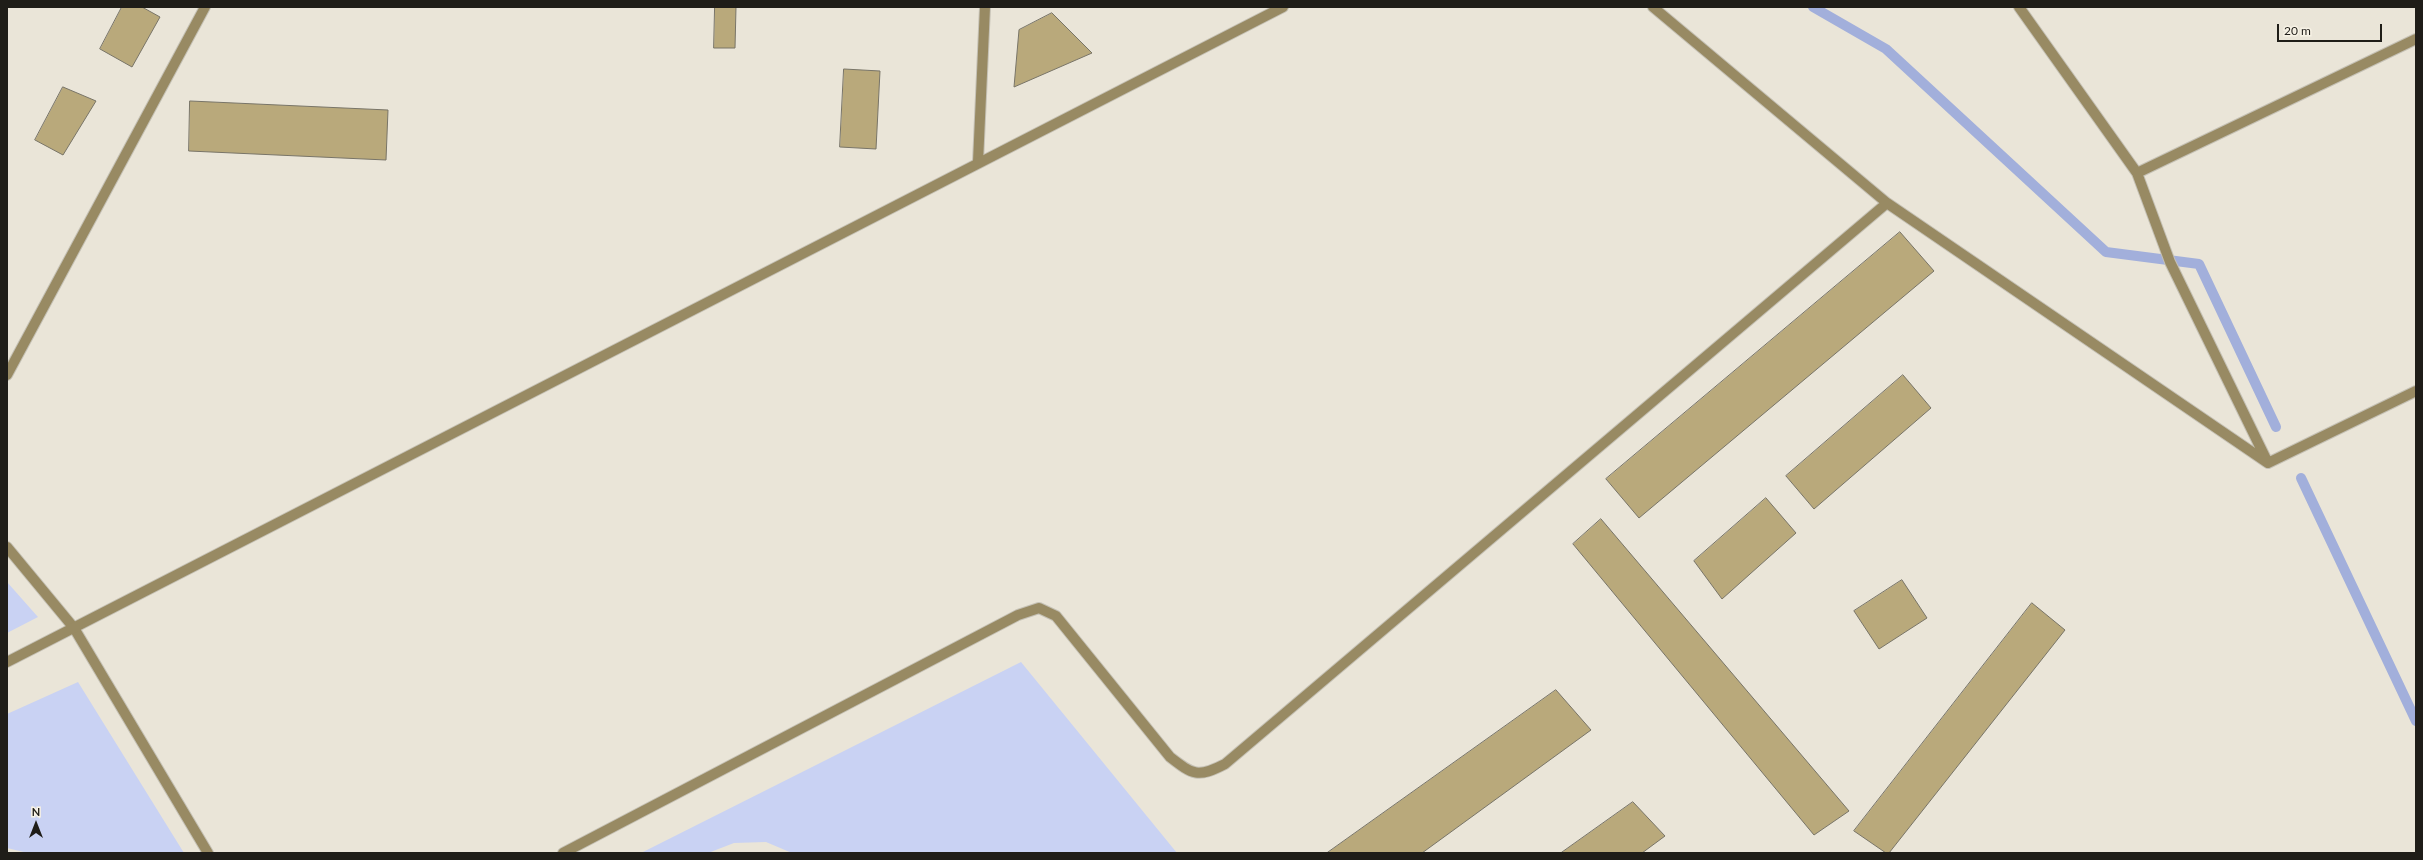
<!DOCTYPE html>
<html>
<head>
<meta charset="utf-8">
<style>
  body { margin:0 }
  #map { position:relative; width:2423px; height:860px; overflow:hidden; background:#eae5d8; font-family:Lato,sans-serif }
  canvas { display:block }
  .frame { position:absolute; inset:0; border:8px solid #1f1d18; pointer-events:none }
  .north { position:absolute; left:16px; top:804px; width:40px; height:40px; -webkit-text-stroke:3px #f7f2e5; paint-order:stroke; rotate:0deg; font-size:11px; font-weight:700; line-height:16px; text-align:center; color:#1f1d18 }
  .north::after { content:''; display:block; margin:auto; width:14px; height:18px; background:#1f1d18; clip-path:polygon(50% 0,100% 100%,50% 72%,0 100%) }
  .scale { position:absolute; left:2277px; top:24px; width:105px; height:18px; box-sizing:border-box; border:2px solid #1f1d18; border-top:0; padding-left:5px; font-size:12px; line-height:14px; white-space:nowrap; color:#1f1d18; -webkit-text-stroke:3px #f7f2e5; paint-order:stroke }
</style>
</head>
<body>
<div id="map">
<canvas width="2423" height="860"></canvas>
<div class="frame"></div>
<div class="north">N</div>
<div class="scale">20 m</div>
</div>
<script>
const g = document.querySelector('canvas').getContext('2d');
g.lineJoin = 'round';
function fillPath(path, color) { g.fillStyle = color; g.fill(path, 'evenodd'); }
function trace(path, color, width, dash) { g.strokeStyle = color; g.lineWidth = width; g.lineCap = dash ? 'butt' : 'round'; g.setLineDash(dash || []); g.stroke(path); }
const green = new Path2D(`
  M7 582 38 617 7 633Z
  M1021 662 1177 853H792L766 842 734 843 708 853H641Z
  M78 682 184 853H28L7 848V714Z`);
const stream = new Path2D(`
  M1813 7 1886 49 2106 252 2199 264 2276 427
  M2301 478 2416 721`);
const building = new Path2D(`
  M122 7H142L160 17 132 67 100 49Z
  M715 7H736L735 48H714Z
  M1052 13 1092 53 1014 87 1019 30Z
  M844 69 880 71 876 149 840 147Z
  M63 87 96 101 63 155 35 140Z
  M190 101 388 110 386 160 189 151Z
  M1900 232 1934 271 1639 518 1606 479Z
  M1903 375 1931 408 1814 509 1786 476Z
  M1766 498 1796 533 1722 599 1694 561Z
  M1601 519 1849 811 1814 835 1573 544Z
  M1902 580 1927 618 1879 649 1854 611Z
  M2032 603 2065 630 1889 853H1886L1854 831Z
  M1556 690 1591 730 1422 853H1327Z
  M1633 802 1665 836 1642 853H1561Z`);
const minor = new Path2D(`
  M1653 7 1887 203 2268 463 2416 391
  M2019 7 2137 173 2170 262 2267 461
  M978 162 985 7
  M2137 173 2416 39
  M7 375 205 7
  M7 547 74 628 208 853
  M563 853 1018 615 1039 608 1056 616 1170 757C1193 775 1198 778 1225 764L1887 203`);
const tertiary = new Path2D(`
  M7 662 1283 7`);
fillPath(green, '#c9d2f3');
trace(stream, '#a2afdb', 10);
fillPath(building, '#b9a97b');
trace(building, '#787467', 1);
trace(minor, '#c5c1b5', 12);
trace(tertiary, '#c5c1b5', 12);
trace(minor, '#988a63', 10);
trace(tertiary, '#988a63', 10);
</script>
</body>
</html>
